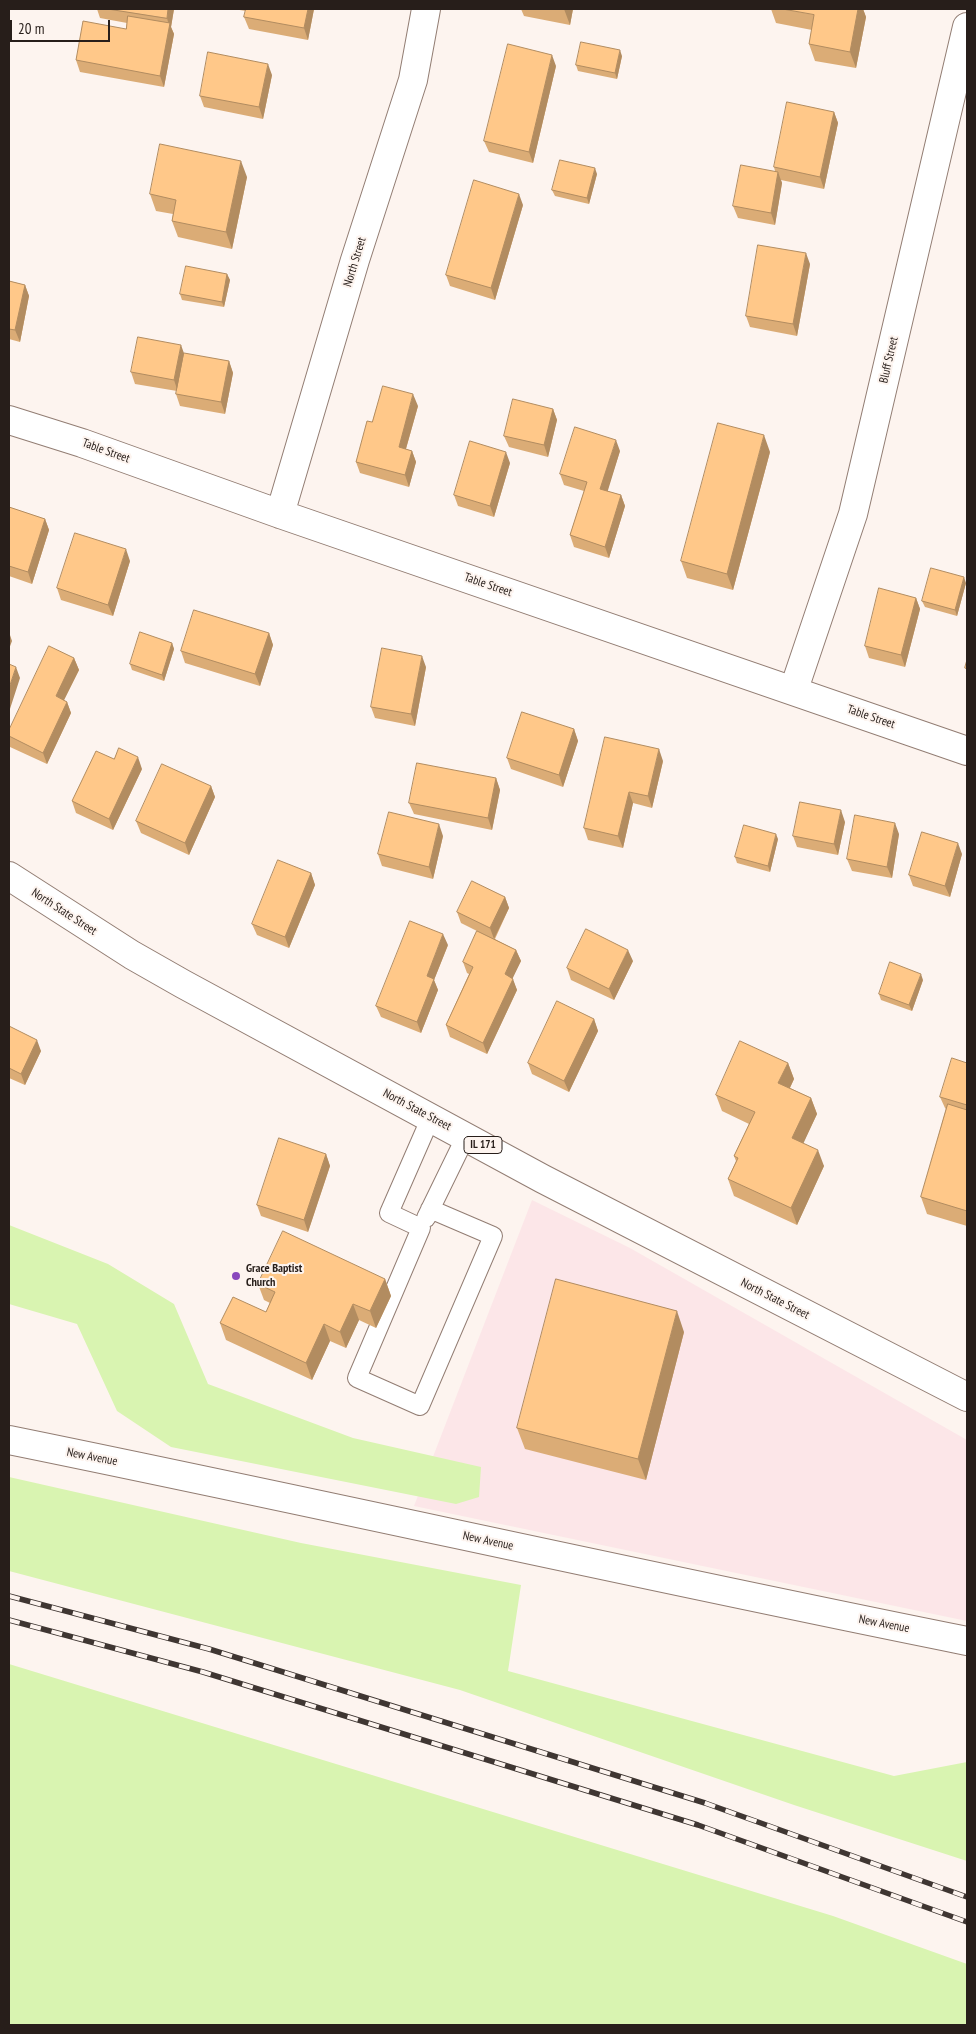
<!DOCTYPE html>
<html>
<head>
<meta charset="utf-8">
<style>
  body { margin:0 }
  #map { position:relative; width:976px; height:2034px; overflow:hidden; background:#fdf4ef; font-family:"PT Sans Narrow",sans-serif }
  canvas { display:block }
  .frame { position:absolute; inset:0; border:10px solid #271e1a; pointer-events:none }
  .scale { position:absolute; left:10px; top:20px; width:100px; height:22px; box-sizing:border-box; border:2px solid #271e1a; border-top:0; padding-left:6px; font-size:15px; line-height:18px; white-space:nowrap; color:#271e1a; -webkit-text-stroke:4px #fdf4ef; paint-order:stroke }
</style>
</head>
<body>
<div id="map">
<canvas width="976" height="2034"></canvas>
<div class="frame"></div>
<div class="scale">20 m</div>
</div>
<script>
const g = document.querySelector('canvas').getContext('2d');
g.lineJoin = 'round';
function fillPath(path, color) { g.fillStyle = color; g.fill(path, 'evenodd'); }
function trace(path, color, width, dash) { g.strokeStyle = color; g.lineWidth = width; g.lineCap = dash ? 'butt' : 'round'; g.setLineDash(dash || []); g.stroke(path); }
function label(font, color, halo, rows, align = 'center') {
  g.font = font + ' "PT Sans Narrow",sans-serif'; g.lineWidth = 4; g.setLineDash([]); g.textBaseline = 'middle'; g.strokeStyle = halo; g.fillStyle = color; for (const [text, x, y, turn = 0] of rows) {
    g.save(); g.translate(x, y); g.rotate((+turn || 0) * Math.PI / 180); g.textAlign = isNaN(turn) ? turn : align; if (halo) g.strokeText(text, 0, 0); g.fillText(text, 0, 0); g.restore();
  }
}
const commercial = new Path2D(`
  M532 1200 630 1248 967 1440V1621L414 1506Z`);
const green = new Path2D(`
  M9 1225 108 1264 174 1304 208 1384 353 1438 481 1467 479 1497 456 1504 171 1447 117 1411 77 1324 9 1304Z
  M9 1477 301 1543 521 1585 508 1671 894 1776 967 1762V1861L794 1805 460 1690 9 1571Z
  M9 1664 833 1916 967 1964V2025H9Z`);
const lane = new Path2D(`
  M430 1209 493 1236 420 1406 357 1378 421 1228 389 1213 431 1117
  M426 1218 466 1136`);
const street = new Path2D(`
  M9 420 82 443 280 514 967 751
  M280 514 355 260 413 80 426 9
  M794 689 853 514 967 27`);
const secondary = new Path2D(`
  M9 1440C329 1505 647 1577 967 1641`);
const primary = new Path2D(`
  M9 876 132 955 183 984 543 1179 967 1397`);
const rail = new Path2D(`
  M9 1596 209 1649 705 1803 967 1897
  M9 1620 203 1672 698 1825 967 1922`);
const wall = new Path2D(`
  M97 9H174L171 27 174 34 164 87 80 72 76 60 126 29 127 23 100 18Z
  M233 9H314L308 40 249 29 244 17 246 11Z
  M521 9H573L570 25 524 16Z
  M771 9H863L866 17 856 68 815 61 809 44 812 30 776 23Z
  M622 56 617 79 578 71 576 65Z
  M556 66 533 163 489 152 484 141Z
  M272 75 263 119 204 107 200 96Z
  M834 112 838 123 824 189 781 180 782 183 775 225 738 218 733 206 775 171 774 167Z
  M597 174 589 204 555 196 552 190Z
  M247 177 232 249 178 237 172 221 173 214 156 211 150 194Z
  M523 205 495 300 450 286 446 275Z
  M810 264 797 336 750 327 746 316Z
  M227 274 230 280 224 307 182 300 180 294Z
  M9 281 25 285 29 296 20 342 9 339Z
  M184 354 229 361 233 373 225 414 180 406 176 394 177 391 135 384 131 372Z
  M418 406 406 449 412 451 416 462 409 487 360 473 356 462 372 422Z
  M553 409 557 420 548 457 509 447 504 436Z
  M620 451 607 491 621 495 625 506 609 558 574 547 570 535 584 491 564 485 560 474Z
  M770 452 733 590 687 578 681 561Z
  M510 463 494 517 458 506 454 495Z
  M9 507 45 519 49 530 32 584 9 576Z
  M130 561 113 616 61 600 57 588Z
  M966 583 957 616 925 607 922 601Z
  M916 598 920 609 905 667 869 658 865 646Z
  M269 633 273 645 260 686 185 663 181 651Z
  M172 643 174 649 164 681 132 670 130 664Z
  M74 658 79 670 64 700 67 702 71 713 47 764 10 747 9 742V730Z
  M426 667 415 726 375 718 371 707Z
  M574 729 578 741 563 787 511 769 507 758Z
  M663 761 652 808 633 803 623 848 588 840 584 828Z
  M142 769 113 830 76 813 72 801Z
  M496 778 500 790 492 830 414 814 409 803Z
  M211 786 215 797 189 855 141 833 136 821Z
  M845 822 838 855 797 847 793 836Z
  M899 834 892 878 852 871 847 859Z
  M443 836 433 879 382 866 378 854Z
  M778 839 770 872 737 863 735 857Z
  M962 854 950 897 913 886 909 875Z
  M311 873 315 885 289 948 257 935 252 924Z
  M505 897 509 908 495 939 516 950 521 961 512 978 517 990 487 1054 450 1037 446 1025 469 974 467 973 463 962 477 931 461 923 457 912Z
  M448 945 434 980 438 990 421 1033 381 1017 376 1006Z
  M633 961 614 1000 571 980 567 968Z
  M923 980 912 1011 881 1000 879 994Z
  M594 1019 598 1031 569 1092 532 1074 528 1063Z
  M9 1026 41 1051 25 1085 9 1078Z
  M788 1063 794 1079 790 1088 811 1098 817 1114 803 1143 824 1166 797 1225 734 1196 728 1179 736 1161 734 1156 749 1124 722 1111 716 1095Z
  M967 1063V1226L927 1214 921 1197 946 1109 945 1108 940 1097Z
  M326 1154 330 1166 308 1232 261 1216 257 1205Z
  M385 1279 391 1296 376 1328 359 1320 346 1348 330 1341 312 1380 226 1340 220 1323 266 1312 270 1303 264 1300 258 1284Z
  M684 1332 646 1480 525 1449 517 1428Z`);
const shadedWall = new Path2D(`
  M168 9H174L171 27 174 34 164 87 160 76 169 26 167 18Z
  M308 9H314L308 40 304 28Z
  M564 9H573L570 25Z
  M858 9H863L866 17 856 68 850 52Z
  M620 50 622 56 617 79 615 73Z
  M552 55 556 66 533 163 529 152Z
  M268 64 272 75 263 119 259 107Z
  M834 112 838 123 824 189 820 177Z
  M241 161 247 177 232 249 226 232Z
  M595 168 597 174 589 204 587 198Z
  M778 172 782 183 775 225 771 213Z
  M519 194 523 205 495 300 491 288Z
  M806 253 810 264 797 336 793 324Z
  M227 274 230 280 224 307 222 302Z
  M25 285 29 296 20 342 15 330Z
  M181 345 185 356 178 392 174 380Z
  M229 361 233 373 225 414 221 402Z
  M413 394 418 406 403 459 399 447Z
  M553 409 557 420 548 457 544 445Z
  M764 435 770 452 733 590 727 574Z
  M616 440 620 451 605 500 600 489Z
  M412 451 416 462 409 487 405 475Z
  M506 452 510 463 494 517 490 506Z
  M621 495 625 506 609 558 605 547Z
  M45 519 49 530 32 584 28 572Z
  M126 549 130 561 113 616 108 605Z
  M964 577 966 583 957 616 955 610Z
  M916 598 920 609 905 667 901 655Z
  M9 632 12 641 9 649Z
  M269 633 273 645 260 686 255 674Z
  M172 643 174 649 164 681 162 675Z
  M422 656 426 667 415 726 411 714Z
  M74 658 79 670 60 708 56 696Z
  M16 667 20 678 9 712V688Z
  M67 702 71 713 47 764 43 753Z
  M574 729 578 741 563 787 559 775Z
  M659 749 663 761 652 808 648 796Z
  M138 757 142 769 113 830 109 819Z
  M496 778 500 790 492 830 488 818Z
  M211 786 215 797 189 855 185 843Z
  M629 792 633 803 623 848 618 836Z
  M841 810 845 822 838 855 834 844Z
  M895 823 899 834 892 878 887 867Z
  M439 824 443 836 433 879 429 867Z
  M776 834 778 839 770 872 768 866Z
  M958 843 962 854 950 897 945 886Z
  M311 873 315 885 289 948 285 937Z
  M505 897 509 908 494 939 490 928Z
  M443 934 448 945 434 980 438 990 421 1033 417 1022 427 976Z
  M516 950 521 961 509 986 505 974Z
  M628 950 633 961 614 1000 609 989Z
  M921 974 923 980 912 1011 909 1005Z
  M513 979 517 990 487 1054 483 1043Z
  M594 1019 598 1031 569 1092 564 1081Z
  M37 1040 41 1051 25 1085 21 1074Z
  M788 1063 794 1079 784 1100 778 1083Z
  M811 1098 817 1114 798 1155 792 1138Z
  M818 1150 824 1166 797 1225 791 1208Z
  M326 1154 330 1166 308 1232 304 1220Z
  M385 1279 391 1296 376 1328 370 1311Z
  M353 1304 359 1320 346 1348 340 1332Z
  M677 1311 684 1332 646 1480 638 1459Z
  M324 1324 330 1341 312 1380 306 1363Z`);
const building = new Path2D(`
  M108 9H168L167 18Z
  M246 9H308L304 28 244 17Z
  M783 9H858L850 52 809 44 814 15Z
  M128 16 170 23 160 76 76 60 83 21 126 29Z
  M581 42 620 50 615 73 576 65Z
  M508 44 552 55 529 152 484 141Z
  M208 52 268 64 259 107 200 96Z
  M787 102 834 112 820 177 774 167Z
  M160 144 241 161 226 232 172 221 176 200 150 194Z
  M560 160 595 168 587 198 552 190Z
  M741 165 778 172 771 213 733 206Z
  M474 180 519 194 491 288 446 275Z
  M758 245 806 253 793 324 746 316Z
  M186 266 227 274 222 302 180 294Z
  M9 281 25 285 15 330 9 329Z
  M138 337 181 345 174 380 131 372Z
  M184 353 229 361 221 402 176 394Z
  M383 386 413 394 399 447 412 451 405 475 356 462 367 421 372 422Z
  M513 399 553 409 544 445 504 436Z
  M718 423 764 435 727 574 681 561Z
  M575 427 616 440 600 489 621 495 605 547 570 535 587 482 560 474Z
  M470 441 506 452 490 506 454 495Z
  M9 507 45 519 28 572 9 566Z
  M75 533 126 549 108 605 57 588Z
  M931 568 964 577 955 610 922 601Z
  M879 588 916 598 901 655 865 646Z
  M194 610 269 633 255 674 181 651Z
  M140 632 172 643 162 675 130 664Z
  M49 646 74 658 56 696 67 702 43 753 9 736V730Z
  M382 648 422 656 411 714 371 707Z
  M967 660V669L965 668Z
  M9 664 16 667 9 688Z
  M522 712 574 729 559 775 507 758Z
  M605 737 659 749 648 796 629 792 618 836 584 828Z
  M119 748 138 757 109 819 72 801 96 751 114 759Z
  M417 763 496 778 488 818 409 803Z
  M162 764 211 786 185 843 136 821Z
  M800 802 841 810 834 844 793 836Z
  M389 812 439 824 429 867 378 854Z
  M855 815 895 823 887 867 847 859Z
  M744 825 776 834 768 866 735 857Z
  M922 832 958 843 945 886 909 875Z
  M278 860 311 873 285 937 252 924Z
  M472 881 505 897 490 928 457 912Z
  M410 921 443 934 427 976 434 979 417 1022 376 1006Z
  M586 929 628 950 609 989 567 968Z
  M477 931 516 950 505 974 513 979 483 1043 446 1025 473 967 463 962Z
  M890 962 921 974 909 1005 879 994Z
  M557 1001 594 1019 564 1081 528 1063Z
  M9 1026 37 1040 21 1074 9 1068Z
  M740 1041 788 1063 778 1083 811 1098 792 1138 818 1150 791 1208 728 1179 738 1158 734 1156 755 1112 716 1095Z
  M952 1058 967 1063V1105L940 1097Z
  M948 1104 967 1110V1211L921 1197Z
  M279 1138 326 1154 304 1220 257 1205Z
  M283 1231 385 1279 370 1311 353 1304 340 1332 324 1324 306 1363 220 1323 233 1297 266 1312 275 1292 258 1284Z
  M556 1279 677 1311 638 1459 517 1428Z`);
const markers = [
  [236,1276,5,"#8948bd"]
];
const shields = [
  [483,1145,38]
];
const shieldNames = [
  ["IL 171",483,1145]
];
const streetNames = [
  ["North Street",355,262,-73],
  ["Bluff Street",889,360,-77],
  ["Table Street",106,451,20],
  ["Table Street",488,585,19],
  ["Table Street",871,717,19],
  ["North State Street",64,912,33],
  ["North State Street",417,1110,28],
  ["North State Street",775,1299,27],
  ["New Avenue",92,1457,11],
  ["New Avenue",488,1541,12],
  ["New Avenue",884,1624,11]
];
const poiNames = [
  ["Grace Baptist",246,1269],
  ["Church",246,1283]
];
fillPath(commercial, '#fce6e8');
fillPath(green, '#d9f4b1');
trace(lane, '#927d73', 20);
trace(street, '#927d73', 30);
trace(secondary, '#927d73', 30);
trace(primary, '#927d73', 30);
trace(lane, '#fff', 18);
trace(street, '#fff', 28);
trace(secondary, '#fff', 28);
trace(primary, '#fff', 28);
trace(rail, '#3f3632', 5.5);
trace(rail, '#fdf4ef', 4, [11]);
fillPath(wall, '#dbac76');
fillPath(shadedWall, '#b28c60');
fillPath(building, '#ffc889');
trace(building, '#b28c60', 1);
for (const [x, y, r, color] of markers) { const dot = new Path2D(); dot.arc(x, y, r, 0, 2 * Math.PI); g.fillStyle = color; g.fill(dot); trace(dot, '#fdf4ef', 2); }
for (const [x, y, w] of shields) { const box = new Path2D(); box.roundRect(x - w / 2, y - 8.5, w, 17, 4); g.fillStyle = '#fdf4ef'; g.fill(box); trace(box, '#271e1a', 1); }
label('bold 11px', '#271e1a', null, shieldNames);
label('12px', '#271e1a', '#fdf4ef', streetNames);
label('bold 12px', '#271e1a', '#fdf4ef', poiNames, 'left');
</script>
</body>
</html>
